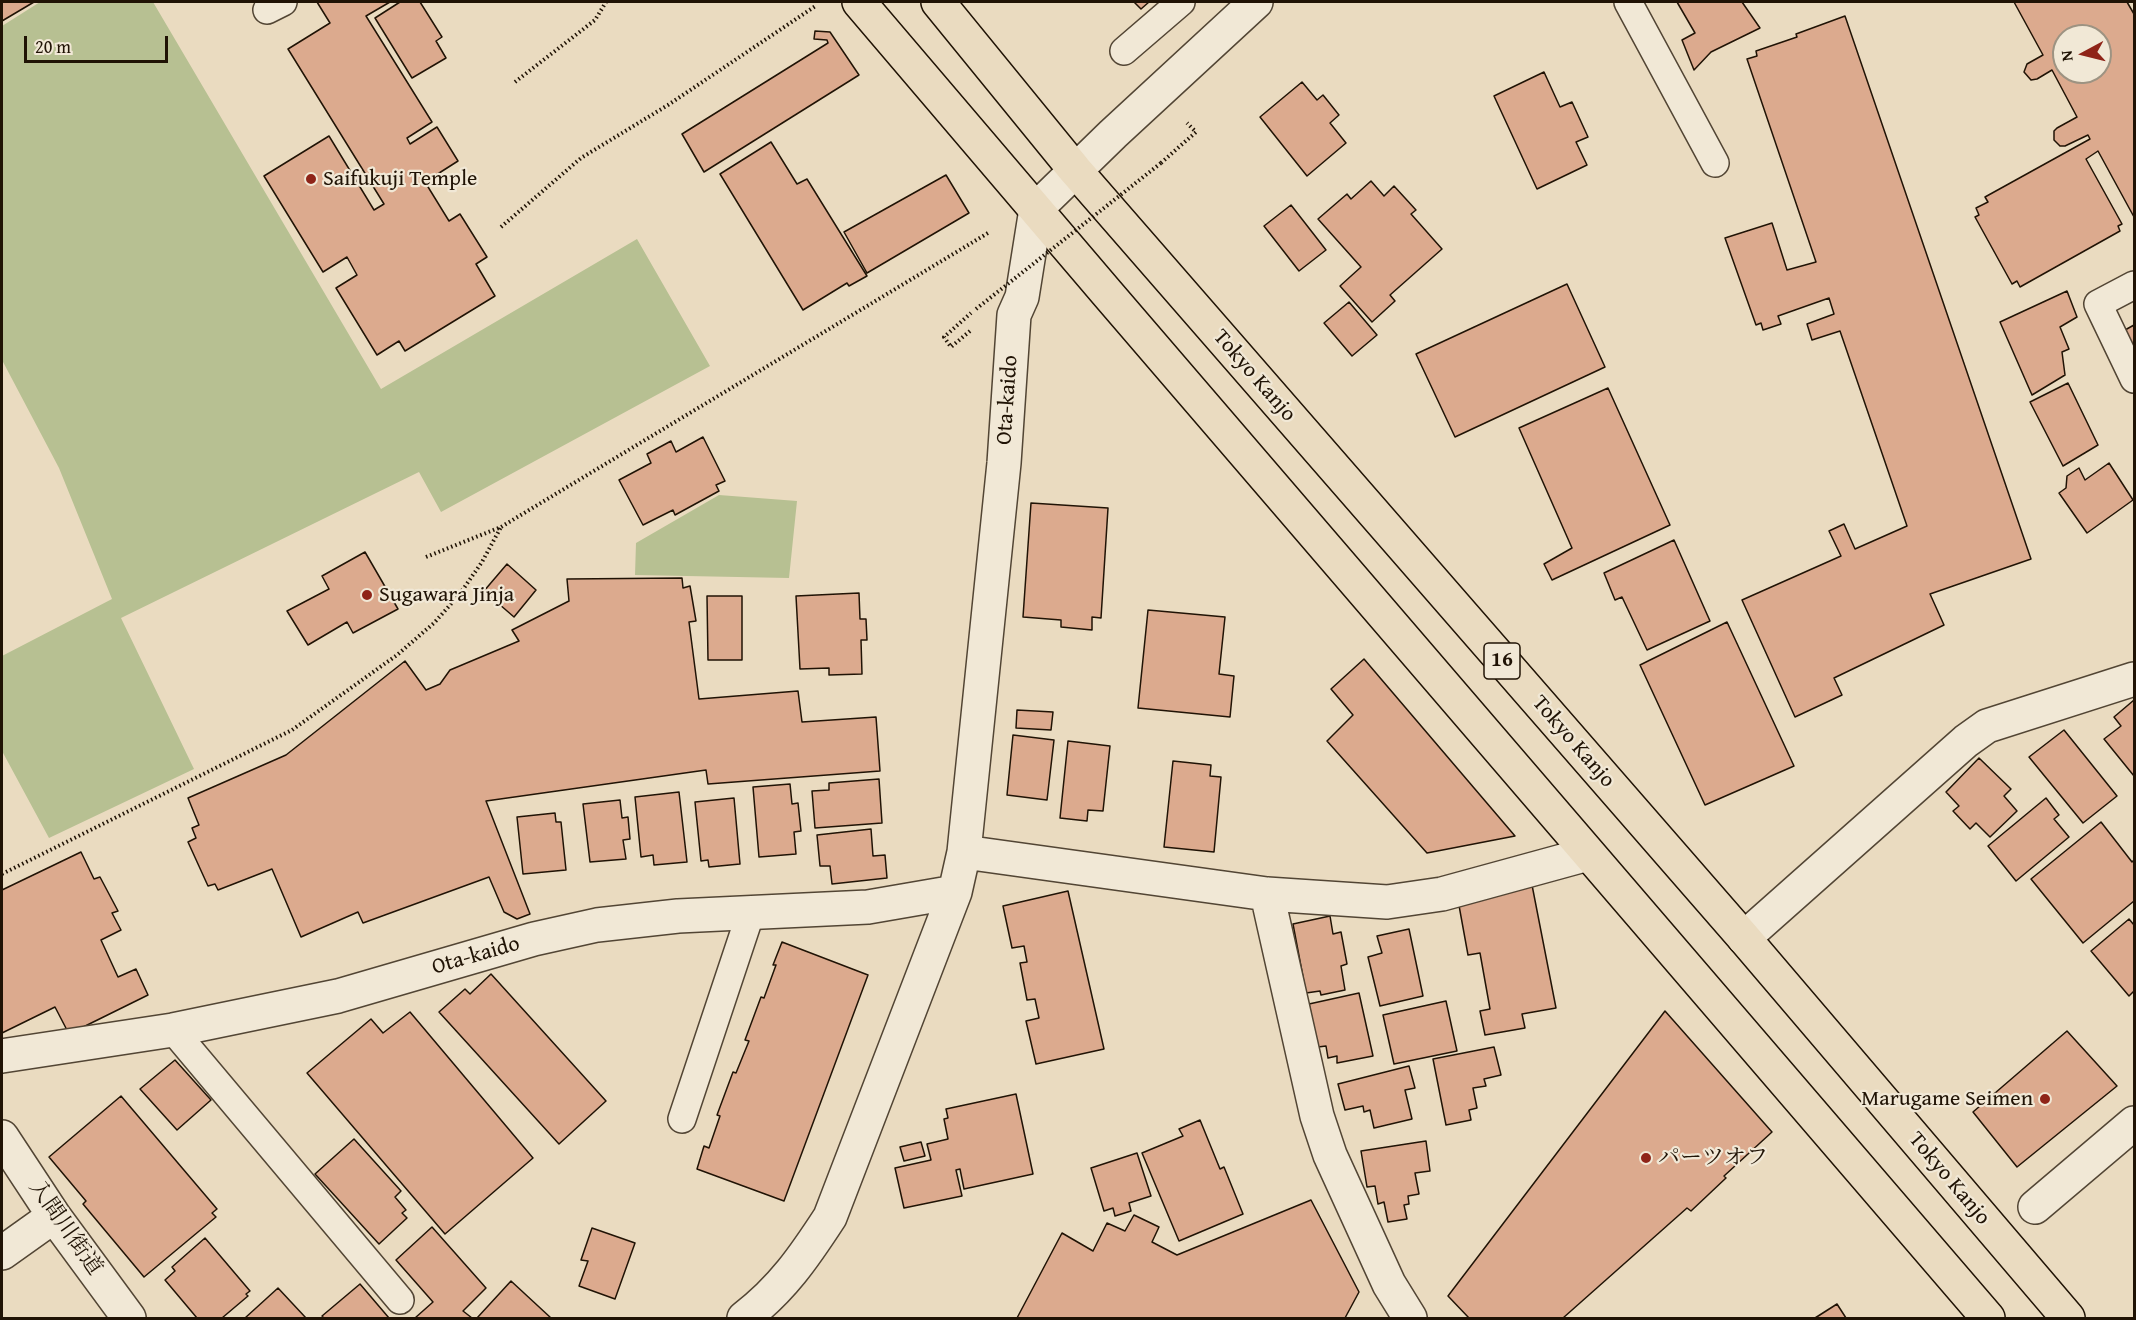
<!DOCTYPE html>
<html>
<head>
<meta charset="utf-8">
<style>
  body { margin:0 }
  #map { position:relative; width:2136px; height:1320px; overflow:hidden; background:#eadbc0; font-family:"Gentium Book Plus",serif }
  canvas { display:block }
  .frame { position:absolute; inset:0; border:3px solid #201305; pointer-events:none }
  .north { position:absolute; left:2052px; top:24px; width:60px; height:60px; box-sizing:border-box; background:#f1e8d6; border:2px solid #9d9382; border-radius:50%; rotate:263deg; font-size:16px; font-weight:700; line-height:24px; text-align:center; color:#201305 }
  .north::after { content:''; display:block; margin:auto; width:21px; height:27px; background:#8f2418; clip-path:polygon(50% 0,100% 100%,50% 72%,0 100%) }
  .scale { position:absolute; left:24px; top:36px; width:144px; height:27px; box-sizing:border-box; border:3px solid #201305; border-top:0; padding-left:8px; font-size:18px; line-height:21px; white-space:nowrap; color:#201305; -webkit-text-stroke:4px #f1e8d6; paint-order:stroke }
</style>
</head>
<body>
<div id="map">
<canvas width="2136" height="1320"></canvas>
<div class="frame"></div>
<div class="north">N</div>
<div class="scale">20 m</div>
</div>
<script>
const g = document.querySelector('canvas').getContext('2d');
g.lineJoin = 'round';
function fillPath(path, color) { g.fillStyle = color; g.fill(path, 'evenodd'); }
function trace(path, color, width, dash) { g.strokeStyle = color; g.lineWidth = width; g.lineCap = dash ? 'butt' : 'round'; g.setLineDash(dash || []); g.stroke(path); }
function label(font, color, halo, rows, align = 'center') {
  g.font = font + ' "Gentium Book Plus","Noto Serif JP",serif'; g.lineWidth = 4.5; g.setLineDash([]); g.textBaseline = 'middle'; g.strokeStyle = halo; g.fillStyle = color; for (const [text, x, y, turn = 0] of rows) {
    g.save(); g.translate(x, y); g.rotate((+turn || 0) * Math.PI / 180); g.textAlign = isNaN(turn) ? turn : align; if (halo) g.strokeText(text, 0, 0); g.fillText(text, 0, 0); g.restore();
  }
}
const green = new Path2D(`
  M40 2H153L381 389 637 239 710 366 441 512 419 472 121 618 194 769 49 838 2 751V656L112 599 59 468 2 360V26Z
  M719 495 797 501 789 578 635 575 636 543Z`);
const building = new Path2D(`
  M2 2H34L2 21Z
  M317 2H390L366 16 432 122 407 138 410 144 437 127 458 161 425 182 449 221 460 214 487 257 476 264 495 296 405 351 399 341 377 355 336 288 357 275 347 257 323 272 264 176 329 136 374 210 384 204 288 49 330 23Z
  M400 2H420L442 37 436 41 446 58 412 78 375 18Z
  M1134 2H1149L1141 9Z
  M1677 2H1742L1760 28 1711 52 1694 70 1682 40 1695 33Z
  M2014 2H2127L2134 14V217L2098 151 2086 159 2122 224 2118 226 2120 231 2020 287 2017 281 2012 284 1975 217 1979 215 1976 208 1988 202 1985 197 2090 139 2088 135 2065 146H2060L2054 140V131L2057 128 2077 117 2052 70 2037 79 2031 80 2024 72 2027 64 2043 55ZM2064 36H2100V72H2064Z
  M1845 16 2031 559 1930 594 1944 625 1834 678 1842 695 1795 717 1742 600 1841 556 1829 531 1844 524 1855 549 1907 526 1840 331 1812 340 1807 324 1834 314 1829 298 1778 316 1781 324 1763 330 1761 323 1756 325 1725 238 1772 223 1787 270 1816 262 1747 59 1757 56 1756 51 1797 37 1796 34Z
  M815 31 830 32 859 75 704 172 682 134 828 43 827 40 814 39Z
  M1544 72 1560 107 1572 102 1588 137 1576 142 1587 165 1537 189 1494 96Z
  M1302 82 1317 100 1323 95 1339 115 1330 123 1346 143 1307 176 1260 117Z
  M771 142 797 184 807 179 867 276 849 286 847 283 803 310 720 174Z
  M946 175 969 213 867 273 844 232Z
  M1371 181 1384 196 1394 186 1416 210 1411 214 1442 249 1390 295 1395 301 1372 322 1340 286 1361 267 1318 219 1347 194 1351 199Z
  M1291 205 1326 250 1299 271 1264 226Z
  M1567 284 1605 367 1455 437 1416 354Z
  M2067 291 2077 317 2060 327 2069 349 2062 352 2065 375 2032 395 2000 322Z
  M1349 302 1377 335 1352 356 1324 323Z
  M2134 325V349L2125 330Z
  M2068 383 2098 445 2063 466 2030 402Z
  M1608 388 1670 525 1552 580 1544 564 1572 548 1519 428Z
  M703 437 725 481 716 485 719 491 675 515 673 510 643 525 619 480 651 463 647 454 671 441 676 452Z
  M2109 463 2133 500 2087 533 2059 493 2066 488 2067 476 2079 468 2085 480Z
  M1031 503 1108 508 1101 618 1092 617V630L1061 627V620L1023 617Z
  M1674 540 1710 621 1647 650 1622 597 1615 600 1604 573Z
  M365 552 398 609 353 633 347 622 308 645 287 611 329 589 322 576Z
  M507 564 536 590 514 617 484 591Z
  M682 578 683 588 690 586 696 621 689 622 699 699 798 691 802 722 876 717 880 771 708 784 706 770 486 801 530 914 517 919 504 912 489 877 363 923 358 912 301 937 272 869 218 890 215 884 208 886 188 842 196 838 192 828 199 825 188 798 286 755 405 661 426 690 440 684 450 670 519 641 512 630 569 601 567 579Z
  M859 593 860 619H866L867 640H861L862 674 829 675V668L800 669 796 596Z
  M707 596H742V660H708Z
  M1148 610 1225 617 1219 674 1234 676 1230 717 1138 708Z
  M1727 622 1794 766 1705 805 1640 665Z
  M1364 659 1515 836 1427 853 1327 741 1353 715 1331 689Z
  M2134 700V776L2104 739 2121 726 2114 717Z
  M1017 710 1053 712 1051 730 1016 728Z
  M2064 730 2117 796 2083 823 2029 757Z
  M1013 735 1054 740 1047 800 1007 795Z
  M1068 741 1110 746 1103 811 1088 810 1087 821 1060 818Z
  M1979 758 2011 789 2004 796 2017 811 1990 837 1976 823 1970 829 1953 811 1959 806 1946 792Z
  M1173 761 1211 765 1210 776 1221 777 1214 852 1164 847Z
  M879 779 882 823 815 828 812 791 829 790V783Z
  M790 784 792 804 798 803 801 831 794 832 796 854 759 857 753 787Z
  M679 792 687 862 654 865 653 855 641 857 635 797Z
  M734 798 740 864 709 867 708 860 701 861 695 802Z
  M2046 798 2059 815 2054 819 2069 837 2016 881 1988 846Z
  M620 800 622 818 628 817 630 839 623 840 626 859 590 862 583 804Z
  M555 813 556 822H561L566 870 523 874 517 817Z
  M2101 822 2132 862 2134 860V901L2083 943 2031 879Z
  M871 829 873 856 885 855 887 878 832 884 830 866H820L817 835Z
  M81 852 94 879 100 877 118 911 112 913 121 930 101 940 118 977 136 969 148 995 69 1034 55 1007 2 1033V890Z
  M1532 885 1556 1008 1522 1014 1525 1028 1485 1035 1480 1011 1490 1009 1480 953 1468 955 1458 900Z
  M1068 891 1104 1049 1036 1064 1026 1021 1039 1018 1035 999 1027 1000 1020 963 1027 962 1024 946 1012 948 1003 906Z
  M1330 916 1333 934 1341 932 1347 964 1341 966 1345 990 1321 995 1320 991 1306 993 1293 924Z
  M2129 919 2134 925V991L2129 996 2091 951Z
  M1409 929 1423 996 1380 1006 1368 957 1382 953 1377 936Z
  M782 942 868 975 784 1201 697 1169 704 1146 709 1148 720 1116 717 1115 733 1072 736 1073 749 1041 745 1040 761 997 764 998 776 965H773Z
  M491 974 606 1101 559 1144 439 1012 465 989 470 994Z
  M1359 993 1373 1056 1337 1063V1056L1328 1058 1326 1046 1318 1047 1309 1004Z
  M1446 1001 1457 1051 1394 1064 1383 1015Z
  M1665 1011 1772 1132 1724 1176 1726 1178 1691 1211 1687 1208 1563 1318H1469L1448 1296Z
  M410 1012 533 1158 445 1234 307 1073 371 1019 383 1033Z
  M2067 1031 2117 1086 2017 1167 1973 1112Z
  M1494 1047 1501 1075 1484 1079 1486 1086 1473 1088 1477 1108 1469 1110 1471 1120 1446 1125 1433 1059Z
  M175 1060 211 1100 177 1130 140 1089Z
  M1409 1066 1415 1088 1405 1090 1412 1119 1374 1128 1370 1110 1364 1112 1363 1106 1345 1110 1338 1084Z
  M1016 1094 1033 1174 964 1189 960 1169 956 1170 962 1196 904 1208 895 1168 931 1160 927 1144 948 1139 944 1119 948 1118 946 1109Z
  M121 1096 217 1209 212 1213 216 1217 144 1277 83 1204 86 1201 49 1157Z
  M1200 1120 1220 1169 1224 1167 1243 1214 1179 1241 1142 1153 1183 1136 1179 1129Z
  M354 1139 401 1191 395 1197 406 1210 402 1213 407 1218 379 1244 315 1174Z
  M1426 1141 1430 1171 1415 1173 1419 1194 1408 1196 1409 1204 1404 1205 1407 1219 1388 1222 1384 1202 1378 1204 1375 1186 1367 1187 1361 1151Z
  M921 1142 925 1156 904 1161 900 1147Z
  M1137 1153 1151 1196 1129 1203 1131 1211 1115 1216 1113 1208 1104 1211 1091 1168Z
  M1311 1200 1359 1292 1345 1318H1017L1062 1233 1093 1251 1107 1223 1125 1231 1134 1215 1159 1227 1152 1242 1177 1255Z
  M432 1227 486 1288 463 1311 472 1318H415L433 1302 396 1260Z
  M592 1228 635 1243 615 1299 579 1286 588 1261 581 1260Z
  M205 1238 250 1291 246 1294 248 1296 222 1318H197L165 1280 175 1271 172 1267Z
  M511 1281 551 1318H477Z
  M360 1284 389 1318H324L322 1316Z
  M278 1288 306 1318H245Z
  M1837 1304 1846 1318H1815Z`);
const path = new Path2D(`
  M515 82 595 20 606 2
  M1161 163 1196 132 1187 123
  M501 227 581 158 668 105 817 5
  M970 331 951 347 944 337 971 313
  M426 557 501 527 988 233
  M2 874 292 730 397 655 434 623 459 595 482 562 501 527`);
const service = new Path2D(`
  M1628 2 1715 163
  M267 10 283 2
  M1124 51 1181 2
  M2134 285 2098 304 2134 379
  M173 1030 400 1300
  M682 1119 751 912`);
const minor = new Path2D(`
  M964 852 1267 894 1387 902 1442 894 1588 854
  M1267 894 1317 1116 1330 1155 1389 1284 1410 1318
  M2 1056 173 1030 338 996 534 939 597 925 678 916 868 907 955 892
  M2 1137 54 1216 129 1318
  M2035 1207 2134 1123
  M2 1253 54 1216
  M744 1318C782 1289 804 1257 830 1217L955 892 964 852 1004 463 1014 315 1022 297 1036 209`);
const tertiary = new Path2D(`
  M1036 209 1113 134 1256 2
  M1744 938 1966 741 1987 726 2134 679`);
const trunk = new Path2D(`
  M859 2 1107 293 1988 1318
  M938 2 1075 170 1744 938 2068 1318`);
const pathBridge = new Path2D(`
  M976 309 1161 163`);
const markers = [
  [311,179,6,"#8f2418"],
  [367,595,6,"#8f2418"],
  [2045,1099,6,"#8f2418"],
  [1646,1158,6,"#8f2418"]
];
const shields = [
  [1502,661,36]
];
const shieldNames = [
  ["16",1502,661]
];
const poiNames = [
  ["Saifukuji Temple",323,179],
  ["Sugawara Jinja",379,595],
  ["Marugame Seimen",2033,1099,"right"],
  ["パーツオフ",1658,1158]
];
const streetNames = [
  ["Tokyo Kanjo",1254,376,49],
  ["Ota-kaido",1008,400,-86],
  ["Tokyo Kanjo",1573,742,49],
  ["Ota-kaido",476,956,-16],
  ["Tokyo Kanjo",1949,1179,50],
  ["入間川街道",65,1228,55]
];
fillPath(green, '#b7c092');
fillPath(building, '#dcaa8e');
trace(building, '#201305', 1.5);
trace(service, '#524534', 30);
trace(minor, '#524534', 36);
trace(tertiary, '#524534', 36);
trace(trunk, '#201305', 36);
trace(path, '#201305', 4, [1.5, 3]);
trace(service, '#f1e8d6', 27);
trace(minor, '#f1e8d6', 33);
trace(tertiary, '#f1e8d6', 33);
trace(trunk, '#eadbc0', 33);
trace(pathBridge, '#201305', 4, [1.5, 3]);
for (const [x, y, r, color] of markers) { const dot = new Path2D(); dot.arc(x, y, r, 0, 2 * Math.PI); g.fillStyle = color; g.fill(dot); trace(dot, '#f1e8d6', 2); }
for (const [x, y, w] of shields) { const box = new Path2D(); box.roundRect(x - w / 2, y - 18, w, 36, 4.5); g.fillStyle = '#f1e8d6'; g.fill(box); trace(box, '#201305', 1.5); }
label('bold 21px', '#201305', null, shieldNames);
label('22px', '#201305', '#f1e8d6', poiNames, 'left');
label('22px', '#201305', '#f1e8d6', streetNames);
</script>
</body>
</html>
